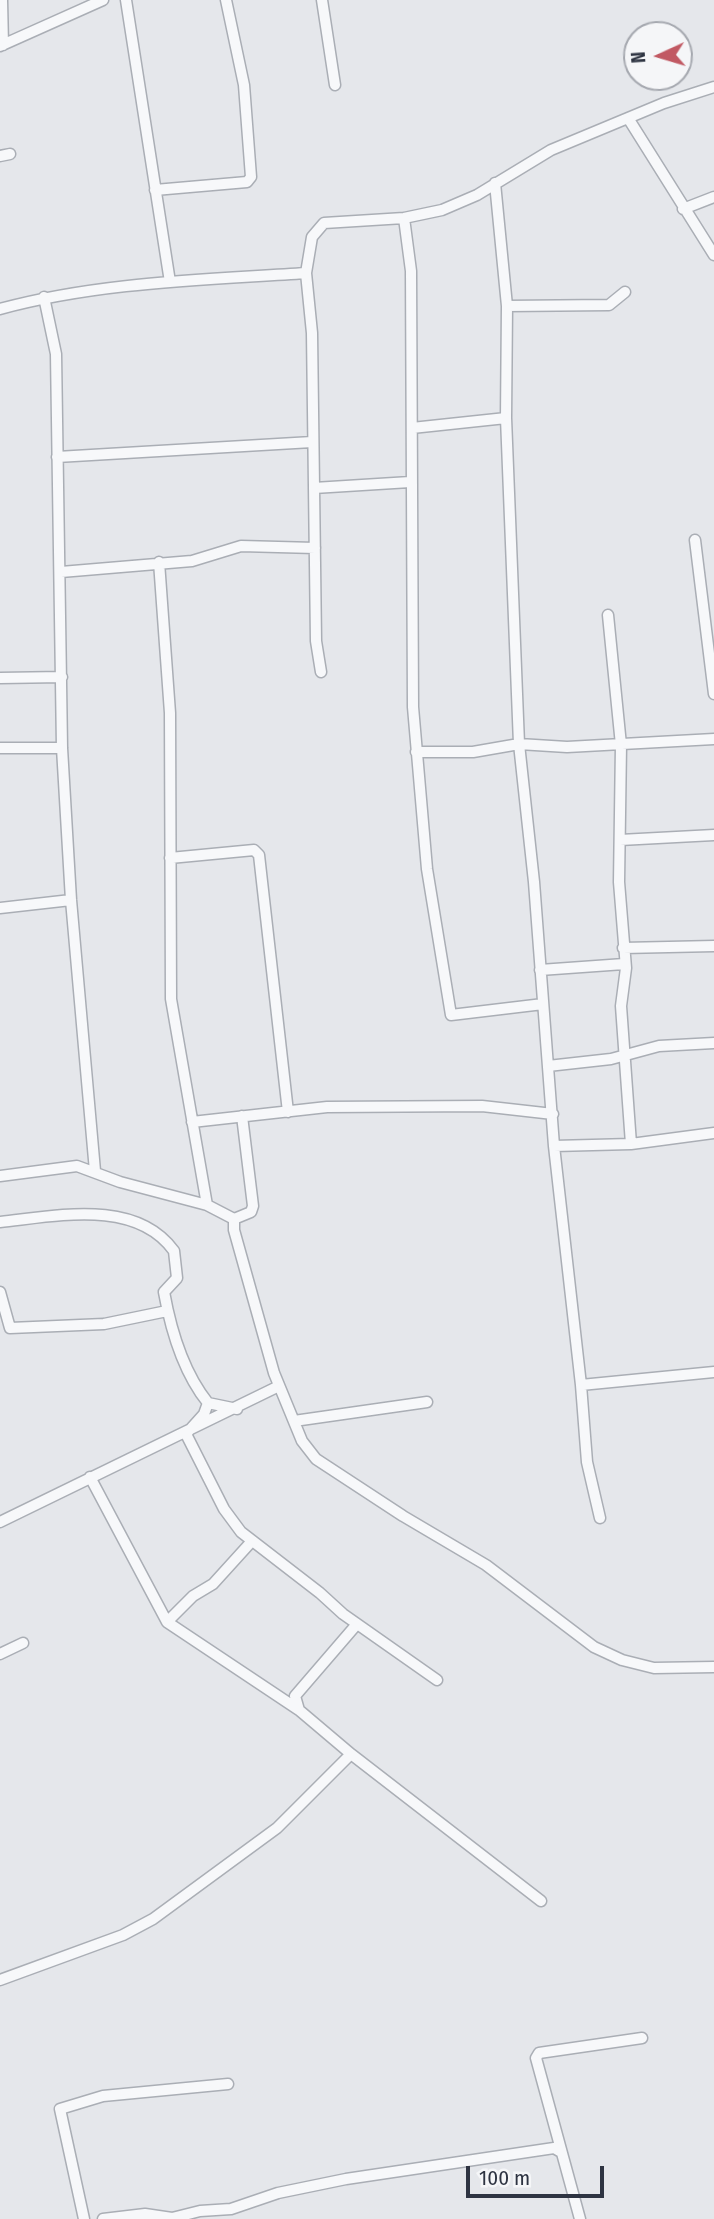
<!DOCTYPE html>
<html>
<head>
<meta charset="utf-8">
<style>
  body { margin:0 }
  #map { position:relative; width:714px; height:2219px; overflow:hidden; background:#e5e7eb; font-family:"Fira Sans Condensed",sans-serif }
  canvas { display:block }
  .north { position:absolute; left:623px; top:21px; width:70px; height:70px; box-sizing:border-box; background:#f5f6f8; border:2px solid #a5a8af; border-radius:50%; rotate:266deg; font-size:19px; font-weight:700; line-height:28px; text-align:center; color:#2e3442 }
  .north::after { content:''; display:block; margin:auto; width:24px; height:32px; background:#c15963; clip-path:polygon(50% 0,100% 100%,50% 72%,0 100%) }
  .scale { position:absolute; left:466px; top:2166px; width:138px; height:32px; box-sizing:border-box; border:4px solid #2e3442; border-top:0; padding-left:9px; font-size:21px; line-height:24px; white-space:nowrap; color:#2e3442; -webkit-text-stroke:5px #f5f6f8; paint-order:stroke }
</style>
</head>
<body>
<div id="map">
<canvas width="714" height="2219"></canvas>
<div class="north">N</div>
<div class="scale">100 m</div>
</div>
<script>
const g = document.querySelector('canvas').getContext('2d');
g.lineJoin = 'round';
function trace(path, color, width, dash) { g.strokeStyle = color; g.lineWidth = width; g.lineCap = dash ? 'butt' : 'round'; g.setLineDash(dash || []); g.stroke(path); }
const minor = new Path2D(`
  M2 0 3 45
  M126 0 170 282
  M322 0 335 85
  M0 46 103 0
  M628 118 714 255
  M0 156 10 154
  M155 190 247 182 251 177 244 85 226 0
  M683 209 714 197
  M404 218 411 271 413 707 427 869 451 1015 543 1004
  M306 273 312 333 316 641 321 672
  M44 297 56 354 62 748 71 900 95 1171
  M507 306 609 305 625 292
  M0 309C99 282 204 280 306 273L312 237 324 223 404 218 442 210 477 195 551 150 664 103 714 87
  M506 418 519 744 534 882 554 1146 581 1385
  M412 428 506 418 507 306 495 183
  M57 457 312 442
  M314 488 410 482
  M695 540 714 694
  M159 562 170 713 171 999 207 1205
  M61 572 192 561 241 546 315 548
  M608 615 621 745 619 882 626 968 621 1006 631 1144
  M0 678 62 677
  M0 748H62
  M416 752H473L519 744 567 747 714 739
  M620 840 714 835
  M170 858 254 850 259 855 288 1112
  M0 908 71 900
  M623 948 714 946
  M540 970 624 964
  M548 1066 611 1059 659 1046 714 1043
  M192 1122 327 1107 482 1106 553 1114
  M554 1146 631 1144 714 1133
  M0 1176 77 1166 120 1182 207 1205 234 1219 251 1212 253 1206 242 1116
  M234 1219V1230L274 1373 302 1441 316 1459 403 1516 486 1565 594 1647 622 1660 654 1668 714 1667
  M0 1222C56 1216 136 1198 174 1251L177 1278 164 1292C171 1331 183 1372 208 1403L237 1409
  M0 1292 10 1328 104 1324 167 1311
  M208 1403 204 1414 186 1434 224 1509 241 1532 320 1593 343 1614 437 1680
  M294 1421 427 1402
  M90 1477 167 1622 299 1710
  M600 1518 587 1462 581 1385 714 1372
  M0 1522 279 1386
  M167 1622 193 1596 213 1584 252 1541
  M0 1654 23 1643
  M351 1754 299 1710 295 1696 357 1624
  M0 1980 123 1935 153 1919 277 1828 351 1754 541 1901
  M84 2219 60 2109 103 2096 228 2084
  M103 2219 145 2214 172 2218 200 2211 231 2209 278 2193 346 2179 554 2148 561 2152
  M580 2219 536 2058 539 2053 642 2038`);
trace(minor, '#aaaeb5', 13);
trace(minor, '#f7f8fa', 10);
</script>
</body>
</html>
